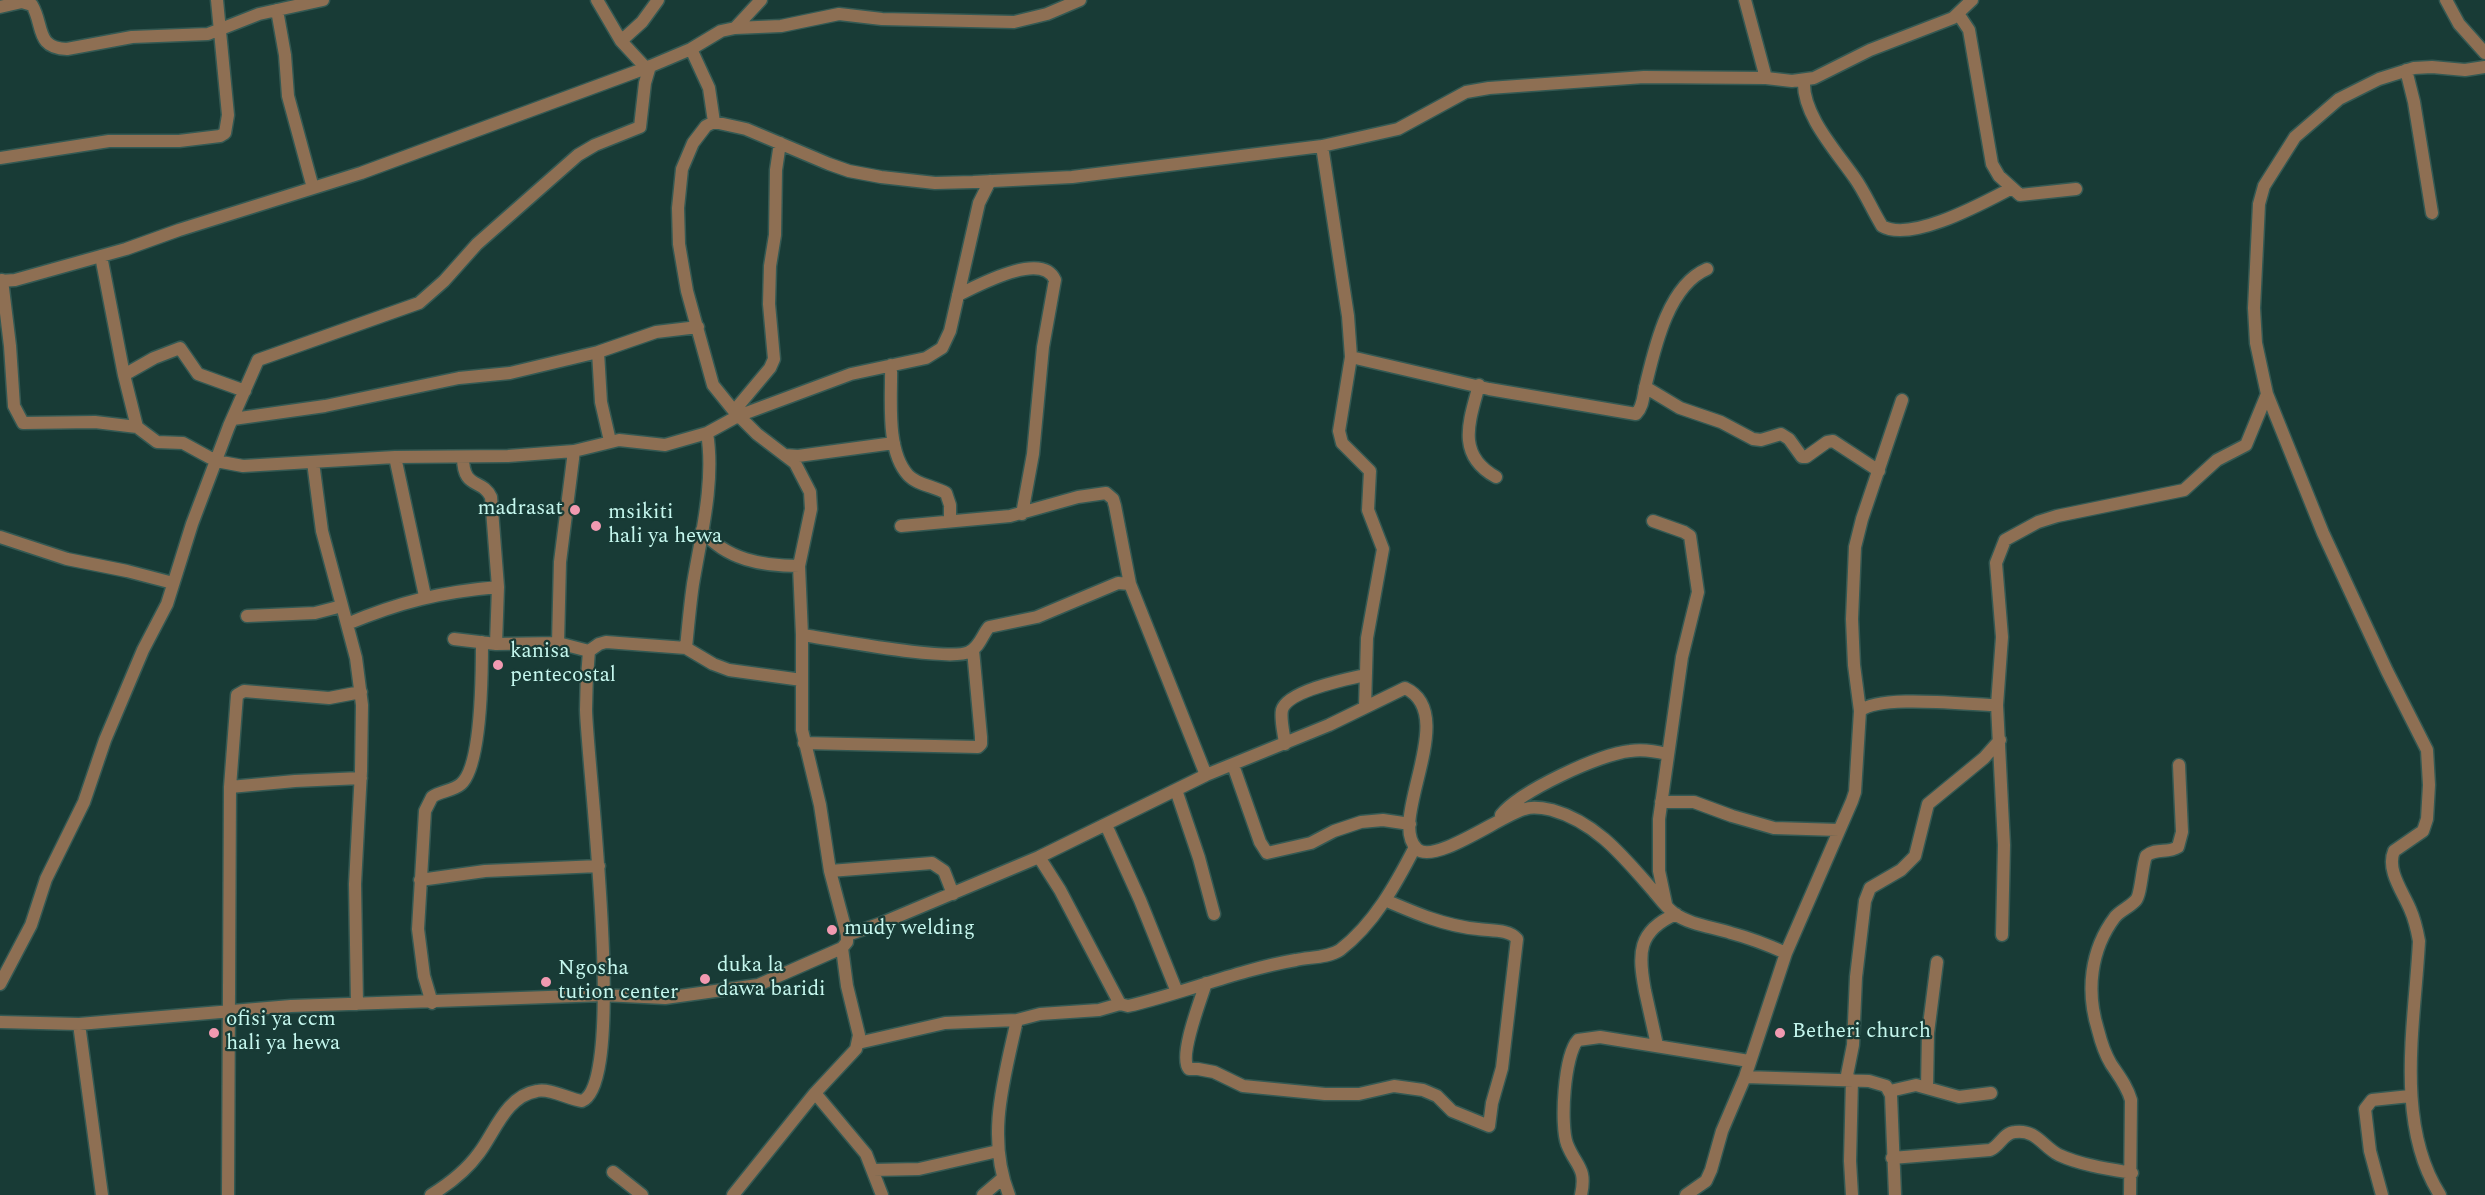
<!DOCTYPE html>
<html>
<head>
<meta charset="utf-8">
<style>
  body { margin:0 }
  canvas { display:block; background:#183b36 }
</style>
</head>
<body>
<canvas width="2485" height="1195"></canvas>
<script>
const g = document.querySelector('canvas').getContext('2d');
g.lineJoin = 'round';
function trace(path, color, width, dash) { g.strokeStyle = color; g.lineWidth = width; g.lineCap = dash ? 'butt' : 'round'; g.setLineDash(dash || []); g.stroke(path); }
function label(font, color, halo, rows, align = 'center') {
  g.font = font + ' Spectral,serif'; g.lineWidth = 4.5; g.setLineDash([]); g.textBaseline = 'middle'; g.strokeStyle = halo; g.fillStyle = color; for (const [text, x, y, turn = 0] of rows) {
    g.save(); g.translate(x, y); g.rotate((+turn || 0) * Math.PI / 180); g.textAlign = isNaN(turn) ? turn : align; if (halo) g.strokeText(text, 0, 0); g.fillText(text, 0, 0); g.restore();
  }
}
const minor = new Path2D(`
  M597 0 621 41 646 68
  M1745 0 1766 78
  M2446 0 2459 24 2485 53
  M0 7 22 2 32 5C44 25 35 48 67 49L132 37 208 34 259 14 323 0
  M277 10 285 55 288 96 313 188
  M1959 15 1969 30 1992 164 1999 176 2020 195 2076 189
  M735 28 761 0
  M621 41 642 22 658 0
  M691 49 709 88 714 122
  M2406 70 2414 102 2432 213
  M1804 81C1802 114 1836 151 1854 177 1865 192 1872 210 1882 226 1911 243 1983 203 2012 188
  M1322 146 1348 316 1351 357 1339 431 1342 443 1370 471 1368 510 1383 549 1367 638 1365 707
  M0 158 109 141H179L220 136 225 133 228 115 217 0
  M101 256 124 375 137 427
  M2 280 10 346 14 406 23 423 95 422 137 427 157 442 183 443 216 461 243 466 395 457 508 456 574 451 619 440 665 445 707 433 738 416 851 374 926 358 942 348 950 331 979 203 990 181
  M0 281 15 280 126 249 179 230 361 173 646 68 691 49 721 31 735 28 781 26 839 14 882 19 1014 22 1047 14 1080 0
  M958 295C977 286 1042 250 1055 280L1043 347 1033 454 1022 514
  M598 352 601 402 610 441
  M1351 357 1489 389 1636 414C1643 407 1643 397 1645 388 1654 351 1667 286 1707 269
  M891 365C892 395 885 450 908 475 917 485 934 486 946 493L950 505V520
  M124 375 154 358 180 348 198 374 245 391
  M1479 385C1469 422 1456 455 1496 477
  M1645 387 1680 408 1721 422 1753 439 1761 440 1781 434 1789 439 1802 457H1806L1827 442 1833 441 1879 471
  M734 411 770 368 774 359 769 304 770 266 775 235 776 170 780 143
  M233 419 325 406 459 378 510 373 598 352 656 332 698 327
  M785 455 798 456 894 443
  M395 457 425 596
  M463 457C463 490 482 478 491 497L498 587 496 644
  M313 462 322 531 356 658 362 705 361 771 355 884 357 1004
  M1653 521 1684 532 1690 536 1698 592 1682 657 1659 819V871L1666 904
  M901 526 1010 516 1078 497 1106 493 1113 499 1115 506 1130 584
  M702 530C726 560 763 566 799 566
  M0 537 67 559 127 571 173 583
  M247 616 315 613 342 606
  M347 624C400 602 440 592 498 587
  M802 635C832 639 949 662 969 652 980 647 982 635 989 627L1037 617 1118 583 1130 584 1206 775
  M454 639 496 644 558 643 589 651
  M558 643 560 562 574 451
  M686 648C688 627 690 605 693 584 701 536 715 481 707 433
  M1860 711 1854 665 1852 619 1855 547 1862 519 1902 400
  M804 743 978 747 981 744V737L973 650
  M1285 744C1284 734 1280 719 1282 710 1287 691 1347 679 1365 675
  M1233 765 1260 842 1267 853 1311 843 1334 831 1361 822 1383 820 1410 824
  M230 787 295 781 361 778
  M1176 790 1199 858 1214 914
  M1661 802H1694L1732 816 1774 828 1839 830
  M1501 815C1520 791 1600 754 1630 751 1642 749 1655 751 1667 754
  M1106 825 1140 900 1177 992
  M1039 857 1060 890 1120 1004 1128 1006C1184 993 1238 970 1296 960 1309 957 1328 958 1340 950 1374 924 1396 884 1415 847
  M830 871 932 863 944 871 953 894
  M420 880 485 871 599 866
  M847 935 882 923 1039 857 1206 775 1329 725 1405 688C1461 714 1386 821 1417 849 1435 865 1503 814 1525 809 1533 806 1543 808 1552 810 1595 822 1622 855 1650 887 1658 896 1665 907 1675 914 1691 925 1713 927 1731 933 1750 938 1768 945 1786 953
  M2002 935 2004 845 1997 705 2002 637 1996 563 2005 540 2038 522 2057 516 2184 490 2217 460 2246 445 2267 394
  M1206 983C1201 999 1178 1057 1189 1069H1198L1214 1072 1243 1086 1325 1094H1359L1394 1086 1423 1090 1437 1096 1452 1111 1489 1126 1492 1103 1502 1068 1517 939C1509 929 1490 931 1478 929 1445 926 1415 913 1385 900
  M0 984 31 925 46 879 84 802 105 740 143 650 167 604 192 524 229 426 258 360 419 303 444 281 477 244 578 155 595 145 640 127 645 83 650 66
  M432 1003 424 976 418 929 425 811 432 797C440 791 453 791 461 784 482 766 482 669 482 642
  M0 1022 79 1024 291 1006 493 999 603 995 665 998 758 985 842 948 847 942V935L830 871 820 805 802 730V635L799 566 811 509 810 492 795 463 757 434 734 411 713 385 687 291 679 244 678 208 682 169 693 143 706 126 714 122 746 129 829 164 849 171 881 177 935 183 973 182 1072 177 1322 146 1398 129 1466 92 1489 88 1644 77 1766 78 1792 81 1814 78 1870 50 1953 18 1972 0
  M79 1024 102 1195
  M858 1043 945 1023 1017 1020 1040 1014 1099 1010 1120 1004
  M1657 1045C1653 1027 1649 1009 1645 991 1638 954 1637 931 1676 914
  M1745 1077 1869 1081 1886 1086 1891 1095 1895 1195
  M1846 1080 1853 1045 1856 977 1865 901 1870 888 1901 870 1915 856 1928 804 1984 758 2000 740
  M1927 1088 1928 1033 1937 962
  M1890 1091 1916 1085 1959 1097 1991 1093
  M815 1093 866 1154 882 1195
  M1892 1158 1990 1150C2000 1146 2003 1133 2015 1132 2036 1129 2043 1147 2059 1155 2081 1165 2108 1169 2132 1173
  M873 1170 919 1169 998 1151
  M613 1172 642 1195
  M228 1195 230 787 237 695 244 691 329 698 361 692
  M431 1195C449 1184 466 1171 479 1153 495 1132 506 1096 537 1091 550 1088 568 1099 582 1101 628 1083 587 763 586 710 586 691 587 671 589 651L599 644 606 642 686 648 713 664 729 670 802 680
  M733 1195 815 1093 856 1049 859 1035 847 986 842 948
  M983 1195 1003 1178
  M1009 1195C986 1137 1004 1079 1017 1020
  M1581 1195C1587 1167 1576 1167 1567 1144 1560 1125 1564 1055 1578 1040L1600 1037 1749 1061
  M1686 1195 1706 1181 1711 1170 1722 1131 1745 1077 1786 953 1852 801 1855 792 1860 711C1880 694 1968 705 1997 705
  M1852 1195 1850 1161 1852 1080
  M2130 1195 2131 1100C2127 1086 2119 1076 2111 1064 2105 1054 2101 1042 2098 1030 2086 992 2090 950 2115 917 2121 910 2130 907 2136 900 2141 894 2142 867 2146 856 2157 847 2167 854 2178 847L2182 832 2179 765
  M2382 1195 2370 1151 2365 1109 2372 1100 2410 1096
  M2440 1195C2394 1123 2415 1022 2419 941 2417 930 2415 920 2410 909 2403 892 2386 870 2394 851L2423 831 2427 819 2429 785 2427 750 2387 671 2323 533 2267 394 2256 343 2254 308 2259 204 2264 186 2295 137 2339 99 2379 79 2414 68 2432 67 2465 70 2485 67`);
const markers = [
  [575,510,6,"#f19ab1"],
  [596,526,6,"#f19ab1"],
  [498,665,6,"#f19ab1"],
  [832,930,6,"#f19ab1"],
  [705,979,6,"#f19ab1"],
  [546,982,6,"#f19ab1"],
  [214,1033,6,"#f19ab1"],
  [1780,1033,6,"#f19ab1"]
];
const poiNames = [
  ["madrasat",563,510,"right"],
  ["msikiti",608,514],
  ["hali ya hewa",608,538],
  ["kanisa",510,653],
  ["pentecostal",510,677],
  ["mudy welding",844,930],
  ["duka la",717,967],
  ["dawa baridi",717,991],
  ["Ngosha",558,970],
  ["tution center",558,994],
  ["ofisi ya ccm",226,1021],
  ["hali ya hewa",226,1045],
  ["Betheri church",1792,1033]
];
trace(minor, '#345953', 15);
trace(minor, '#8e6f53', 12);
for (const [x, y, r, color] of markers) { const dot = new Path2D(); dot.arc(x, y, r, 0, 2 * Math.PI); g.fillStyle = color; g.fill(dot); trace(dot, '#183b36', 2); }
label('21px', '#c5f7ee', '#183b36', poiNames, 'left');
</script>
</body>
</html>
